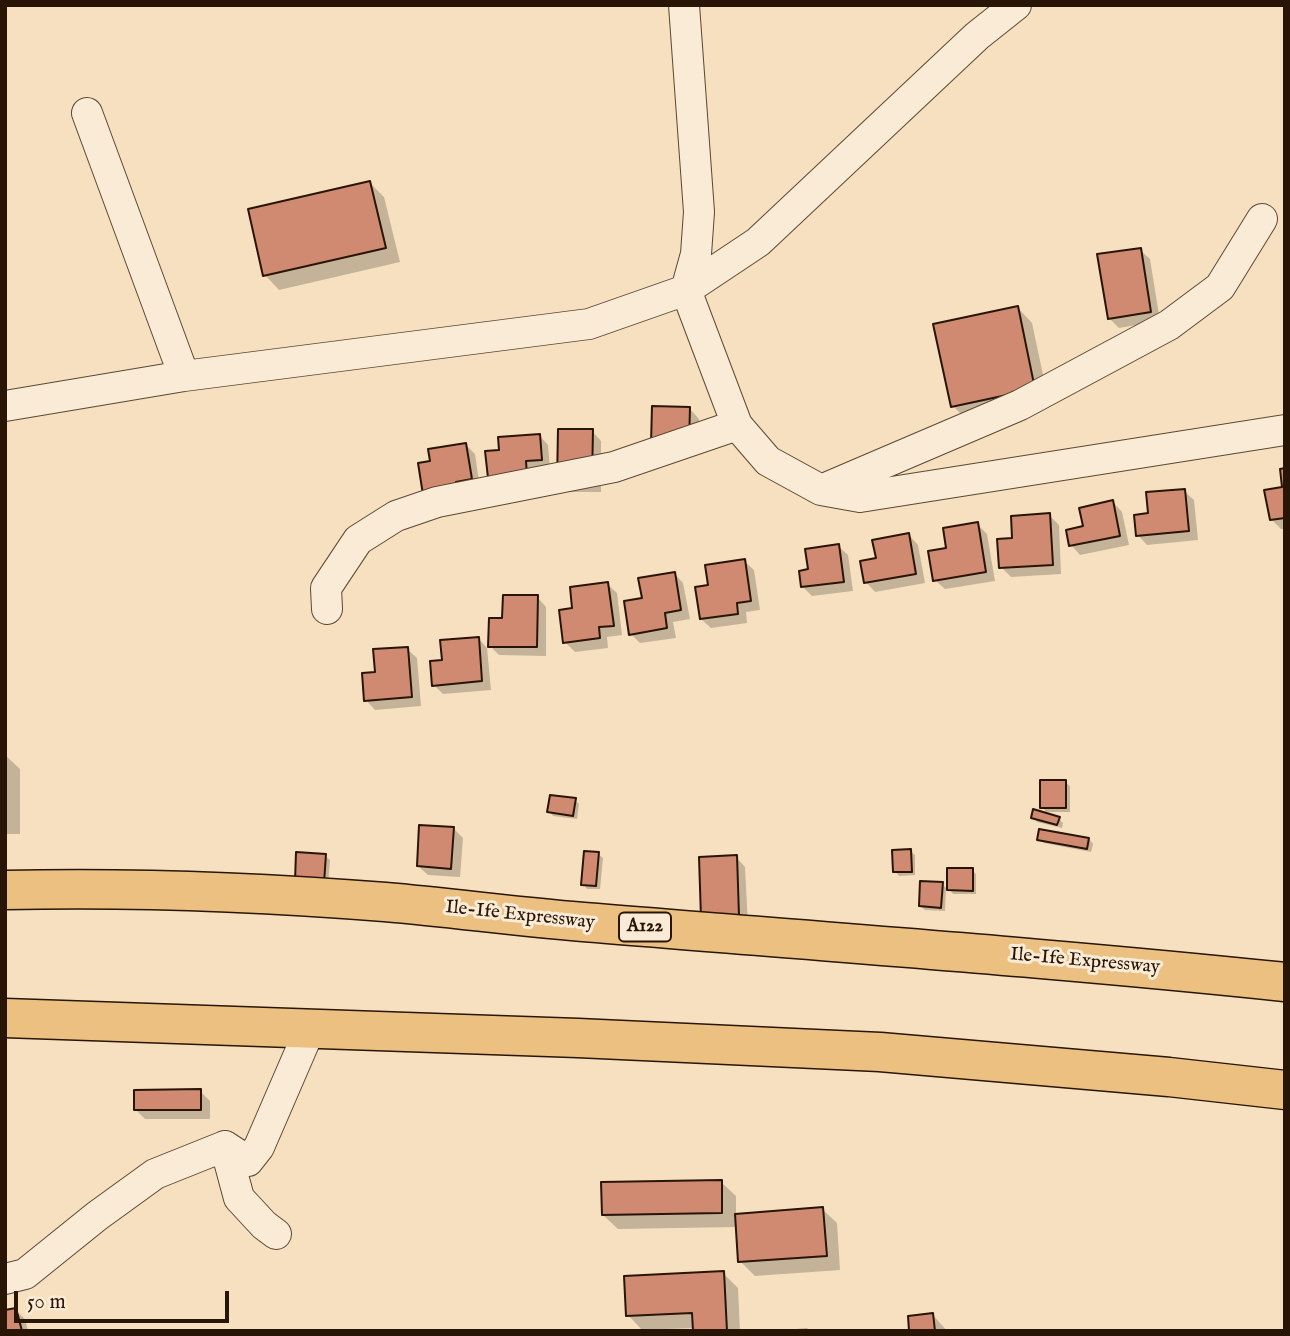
<!DOCTYPE html>
<html>
<head>
<meta charset="utf-8">
<style>
  body { margin:0 }
  #map { position:relative; width:1290px; height:1336px; overflow:hidden; background:#f6e0bf; font-family:"IM FELL English",serif }
  canvas { display:block }
  .frame { position:absolute; inset:0; border:7px solid #281506; pointer-events:none }
  .scale { position:absolute; left:14px; top:1291px; width:215px; height:32px; box-sizing:border-box; border:4px solid #281506; border-top:0; padding-left:9px; font-size:21px; line-height:24px; white-space:nowrap; color:#281506; -webkit-text-stroke:5px #f9ebd5; paint-order:stroke }
</style>
</head>
<body>
<div id="map">
<canvas width="1290" height="1336"></canvas>
<div class="frame"></div>
<div class="scale">50 m</div>
</div>
<script>
const g = document.querySelector('canvas').getContext('2d');
g.lineJoin = 'round';
function fillPath(path, color) { g.fillStyle = color; g.fill(path, 'evenodd'); }
function trace(path, color, width, dash) { g.strokeStyle = color; g.lineWidth = width; g.lineCap = dash ? 'butt' : 'round'; g.setLineDash(dash || []); g.stroke(path); }
function label(font, color, halo, rows, align = 'center') {
  g.font = font + ' "IM FELL English",serif'; g.lineWidth = 6; g.setLineDash([]); g.textBaseline = 'middle'; g.strokeStyle = halo; g.fillStyle = color; for (const [text, x, y, turn = 0] of rows) {
    g.save(); g.translate(x, y); g.rotate((+turn || 0) * Math.PI / 180); g.textAlign = isNaN(turn) ? turn : align; if (halo) g.strokeText(text, 0, 0); g.fillText(text, 0, 0); g.restore();
  }
}
const shadow = new Path2D(`
  M370 183 384 197 400 262 279 290 265 275Z
  M1140 250 1150 259 1160 321 1119 328 1110 319Z
  M1018 308 1032 323 1049 403 967 420 953 406Z
  M654 408 690 409 699 419 698 454Z
  M592 431 601 441V492H569L559 482Z
  M539 435 548 445 550 469 536 485 500 451Z
  M465 444 475 454 480 488 435 510 432 462Z
  M1285 470V529H1281L1272 520 1284 488Z
  M1184 491 1194 500 1198 540 1147 545 1138 535Z
  M1113 502 1122 512 1129 545 1080 555 1071 545 1085 528Z
  M1049 515 1059 525 1061 574 1011 577 1001 567 1014 540Z
  M977 524 987 534 995 581 945 589 935 580 948 549Z
  M909 535 918 545 925 583 875 592 866 582 878 559Z
  M838 546 848 555 853 591 812 596 803 587 810 571Z
  M744 561 754 570 760 610 746 612 747 623 711 628 701 619 710 586Z
  M674 573 683 583 690 619 673 622 676 638 640 643 631 634 644 599Z
  M607 584 617 593 622 635 607 637 608 648 575 652 565 642 574 609Z
  M537 597 546 607V656L499 655 490 646 504 620Z
  M478 638 487 648 491 690 443 694 434 685 444 662Z
  M407 649 417 658 421 706 375 710 366 700 376 674Z
  M5 755 20 769V834H5Z
  M1065 782 1070 786V812H1046L1042 807Z
  M575 800 579 804 577 819 553 816 549 811Z
  M1033 817 1059 819 1063 823 1062 828 1037 822Z
  M453 828 463 838 460 877 428 875 418 866Z
  M1039 839H1089L1093 844 1091 852 1044 843Z
  M910 851 915 855V875L899 876 895 871Z
  M598 854 603 858 600 889H587L583 884Z
  M325 856 330 860 328 886 301 884Z
  M736 857 745 867 748 925 712 927Z
  M972 870 976 874V894H953L949 889Z
  M942 884 946 888 945 911 925 910 920 906Z
  M200 1091 210 1101V1119H145L136 1110Z
  M721 1182 736 1196V1215L822 1209 837 1223 840 1270 755 1276 740 1261 737 1227 618 1229 603 1215Z
  M723 1273 738 1288 740 1331H694V1328L642 1330 628 1315Z
  M15 1310 25 1319 28 1331H5Z
  M933 1315 947 1331H911Z
  M807 1328 810 1331 795 1329Z`);
const building = new Path2D(`
  M370 181 386 248 263 276 248 209Z
  M1141 248 1151 312 1108 319 1097 254Z
  M1018 306 1035 389 951 407 933 324Z
  M652 406 690 407 689 445 651 444Z
  M558 429H593L592 483H557Z
  M540 434 542 460 526 461 527 476 488 478 485 451 499 450 498 437Z
  M466 443 472 479 456 482 458 496 424 501 418 463 430 461 428 449Z
  M1285 468V518L1270 520 1264 490 1282 487 1280 469Z
  M1185 489 1189 531 1136 536 1134 515 1148 513 1146 492Z
  M1113 500 1120 536 1069 546 1066 530 1083 526 1079 508Z
  M1050 513 1053 565 999 568 997 539 1012 538 1011 516Z
  M978 522 986 572 933 581 928 551 946 548 943 528Z
  M909 533 916 574 864 583 860 561 876 558 872 540Z
  M839 544 844 582 801 587 799 571 808 569 805 549Z
  M745 559 751 601 737 603 738 614 700 619 695 587 708 585 705 565Z
  M675 572 681 610 665 613 667 628 629 635 624 601 642 598 638 578Z
  M608 582 614 626 599 627 600 638 563 643 559 610 572 608 570 587Z
  M503 595H538L537 647H488L489 618H502Z
  M479 637 482 681 432 686 430 661 442 660 440 640Z
  M408 647 412 697 364 701 362 673 375 672 373 649Z
  M1040 780H1066V808H1040Z
  M550 795 576 798 573 816 547 812Z
  M1033 809 1060 817 1057 825 1031 818Z
  M419 825 454 827 451 869 417 866Z
  M1039 829 1089 838 1087 849 1037 840Z
  M911 849 912 872H893L892 850Z
  M584 851 599 852 596 886 581 885Z
  M296 852 326 854 324 883 295 881Z
  M737 855 739 916 701 918 699 857Z
  M947 868H973V891L947 890Z
  M920 881 943 882 941 908 919 906Z
  M201 1089V1110H134V1090Z
  M722 1180V1213L602 1215 601 1182Z
  M823 1207 827 1256 738 1262 735 1214Z
  M724 1271 727 1331H693L692 1313 626 1316 624 1276Z
  M16 1308 22 1331H5V1310Z
  M933 1313 935 1331H909L908 1316Z`);
const minor = new Path2D(`
  M684 5 699 212 696 254 686 290 737 425 768 461 821 490 860 497 1285 430
  M87 113 184 376
  M5 406 184 376 589 324 686 290 758 242 977 36 1016 5
  M821 490 1020 405 1169 325 1220 287 1262 219
  M327 609 326 588 358 540 396 516 437 502 614 467 737 425
  M225 1146 248 1161 259 1147 310 1029
  M225 1146 239 1198 264 1225 276 1234
  M5 1279 25 1274 97 1216 155 1174 225 1146`);
const trunk = new Path2D(`
  M5 890C132 887 259 892 385 902 456 908 526 918 597 923 826 942 1056 958 1285 982
  M5 1018 578 1038 880 1052 1169 1077 1285 1090`);
const shields = [
  [645,927,52]
];
const shieldNames = [
  ["A122",645,927]
];
const streetNames = [
  ["Ile-Ife Expressway",520,916,6],
  ["Ile-Ife Expressway",1085,962,5]
];
fillPath(shadow, '#0003');
fillPath(building, '#d18a72');
trace(building, '#281506', 2);
trace(minor, '#5c4834', 32);
trace(trunk, '#281506', 41);
trace(minor, '#f9ebd5', 30);
trace(trunk, '#ebc080', 38);
for (const [x, y, w] of shields) { const box = new Path2D(); box.roundRect(x - w / 2, y - 14.5, w, 29, 5); g.fillStyle = '#f9ebd5'; g.fill(box); trace(box, '#281506', 2); }
label('bold 18px', '#281506', null, shieldNames);
label('19px', '#281506', '#f9ebd5', streetNames);
</script>
</body>
</html>
